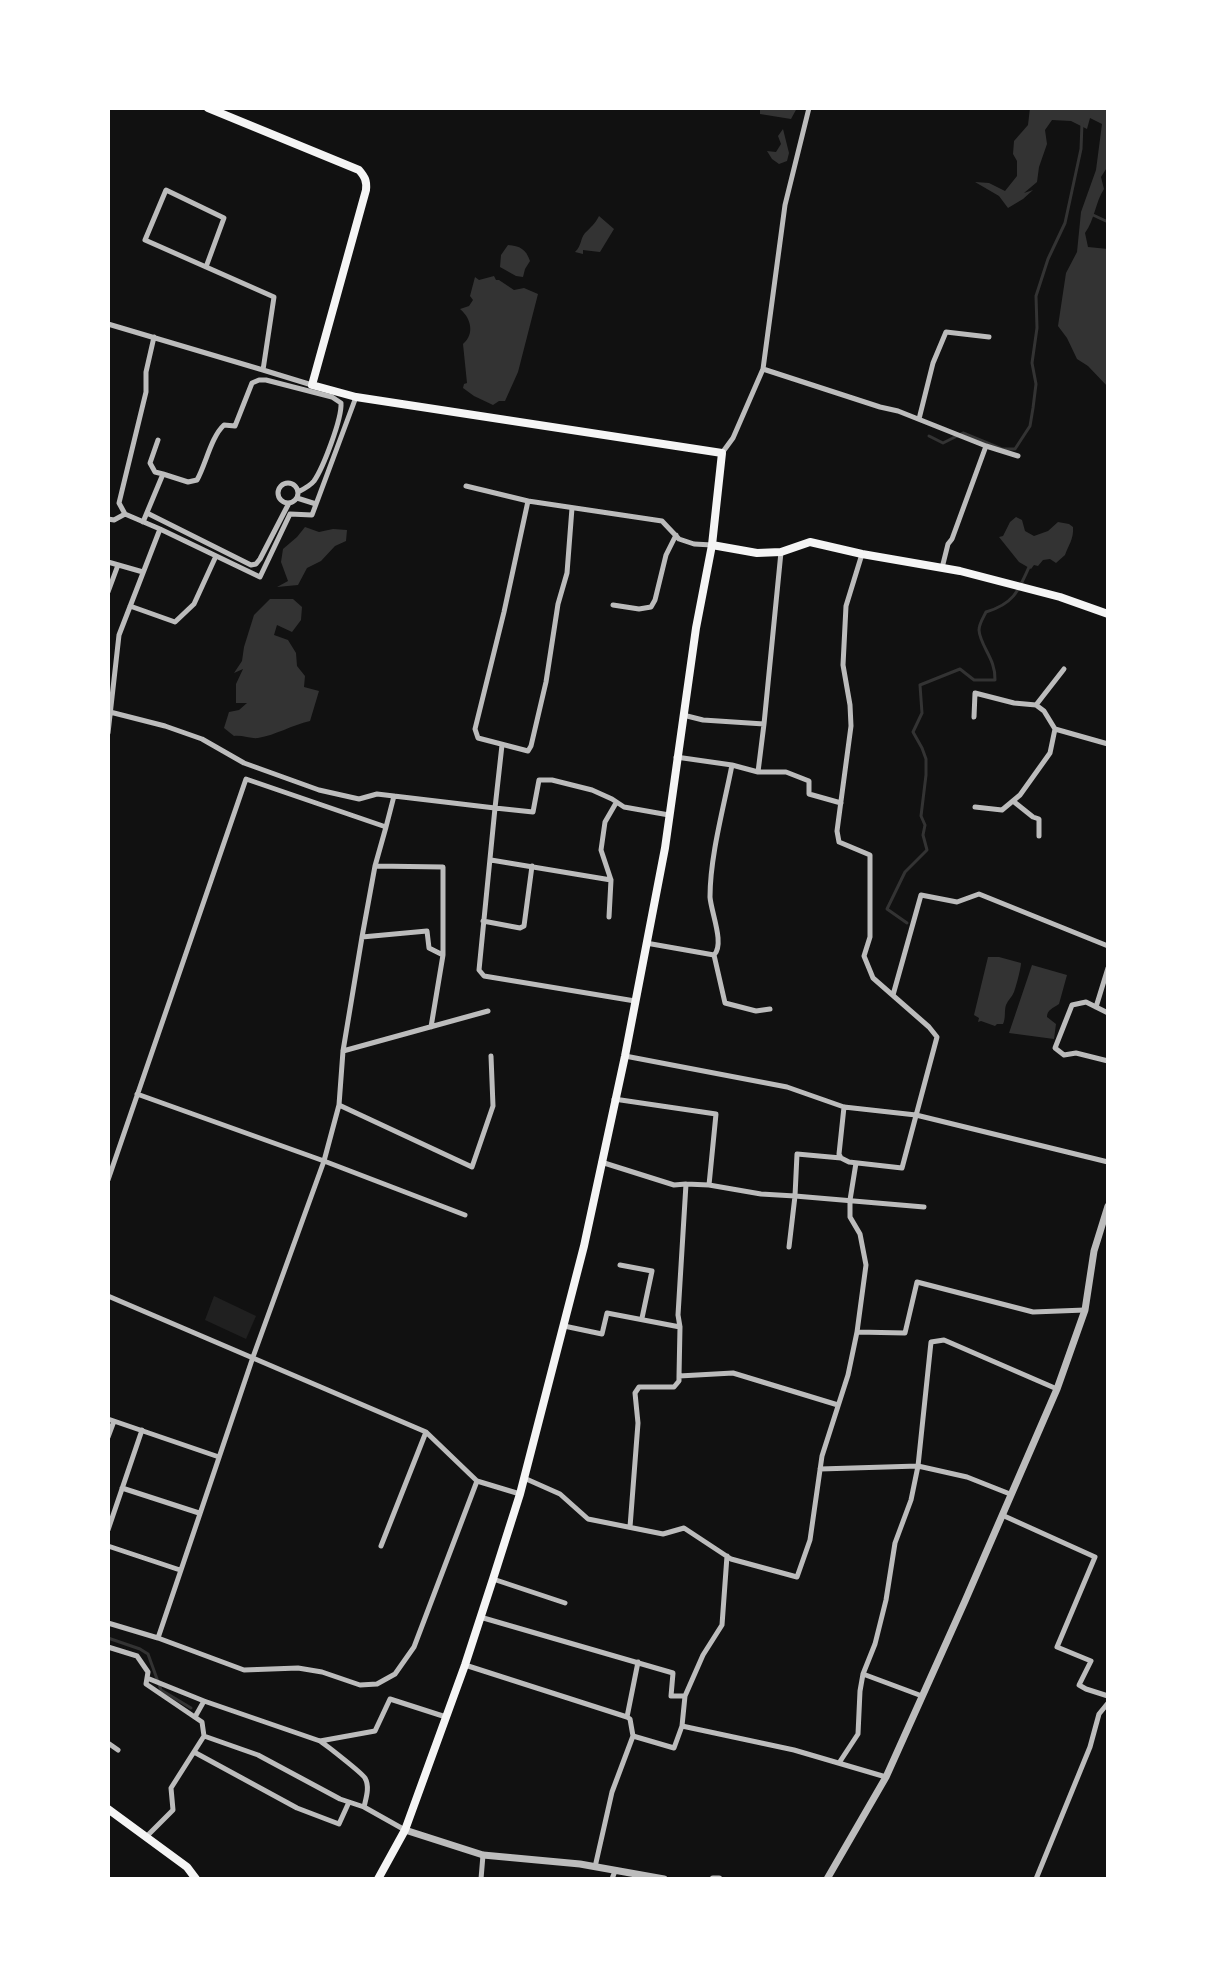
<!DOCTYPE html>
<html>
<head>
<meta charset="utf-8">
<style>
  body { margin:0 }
  #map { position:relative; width:1216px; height:1987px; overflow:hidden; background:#111; font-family:"DM Sans",sans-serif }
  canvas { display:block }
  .frame { position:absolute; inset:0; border:110px solid #fff; pointer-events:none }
</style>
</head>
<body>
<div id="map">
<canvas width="1216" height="1987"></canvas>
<div class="frame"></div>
</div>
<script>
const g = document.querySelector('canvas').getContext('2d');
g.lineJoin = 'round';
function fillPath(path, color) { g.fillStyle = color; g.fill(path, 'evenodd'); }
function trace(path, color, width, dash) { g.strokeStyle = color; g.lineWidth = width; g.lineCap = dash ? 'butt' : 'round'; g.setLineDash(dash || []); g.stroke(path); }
const green = new Path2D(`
  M214 1296 256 1316 246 1339 205 1320Z`);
const water = new Path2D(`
  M760 108H797L791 119 760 114Z
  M1030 108H1108V166L1101 177 1104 189C1095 203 1095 219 1085 233L1088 247 1108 249V387L1088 366 1077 359 1067 338 1058 326 1066 273 1077 252 1081 212 1096 170 1102 124 1090 118 1087 129 1071 121 1052 120 1045 130 1047 144 1039 167 1037 182 1024 193 1033 190 1023 199 1008 208 999 196 975 182 989 183 1005 191 1017 176V161L1013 154 1014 141 1028 125Z
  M783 129 789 153 787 161 779 164 772 159 767 151 776 152 781 144 778 136Z
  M599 216 614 229 600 252 583 250V254L575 252C582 245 580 239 585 233 591 227 595 224 599 216Z
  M508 245C520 246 526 249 530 261L525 269 523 277 516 276 500 267 501 255Z
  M494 276 496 280H499L514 290 524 288 538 294 518 372 505 401H499L493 405 474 396 463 388 464 384 467 383 463 344C475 334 471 318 460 309L469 306 473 300 470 296 475 277 479 280Z
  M1016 517 1022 520 1025 531 1034 536 1048 531 1058 522 1069 524 1073 527C1074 539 1068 546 1065 555L1056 563 1050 559 1043 560 1038 566 1034 565 1031 569 1019 562 999 537 1003 536 1010 522Z
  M305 527 319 532 333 529 347 530 346 541 335 546 321 561 307 568 298 585 277 587 288 581 281 562 283 549 297 537Z
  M270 599H293L302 607 301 620 292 632 277 625 274 635 288 640 296 653 297 666 305 676 304 687 319 691 310 721C292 725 276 735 258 738 252 739 242 735 234 736L224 728 229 712 239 710 247 703H236V684L243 669 234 673 242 661 244 647 254 615Z
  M988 957H999L1021 963C1021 968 1016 987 1014 992 1012 997 1008 1000 1006 1005 1004 1011 1006 1018 1003 1024H997L995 1026 981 1021 978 1022 979 1018 974 1015Z
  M1032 965 1067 975 1059 1004C1053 1008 1047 1010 1047 1017L1056 1024 1054 1039 1009 1033Z`);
const stream = new Path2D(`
  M1093 215 1108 222
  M929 436 943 443 963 433 1002 449H1015L1030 426 1033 408 1036 384 1032 363 1037 328 1036 296 1048 259 1065 223 1081 149 1082 123
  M907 923 887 909 905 872 927 850 923 835 925 825 921 816 926 775V759L922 748 913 732 922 713 920 685 960 669 974 680H995C996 659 980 646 979 630 979 624 983 618 986 612 1013 604 1018 592 1029 567
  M108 1638 140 1649 148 1654 161 1690 191 1708`);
const minor = new Path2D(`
  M206 267 224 218 166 190 145 240 274 297 263 370 312 385
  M108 324 263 370
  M154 337 146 372V392L119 503 125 514 160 529
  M763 369 880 407 898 411 986 446 1018 456
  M919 419 933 363 946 332 989 337
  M722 453 733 438 763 369 785 205 809 108
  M163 474 188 482 197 480C206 464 211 437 224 425L235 426 252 383 259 380H266L332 397 341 403C342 419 323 468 314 481 310 486 304 489 298 492
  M278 493a10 10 0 1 1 20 0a10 10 0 1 1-20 0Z
  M466 486 528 501
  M297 498 316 504
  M572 508 567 573 558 604 546 682 531 746 528 751 478 738 475 729 504 612 528 501 662 521 679 539 694 544 712 545
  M147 513 251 565 256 564 260 559 289 503
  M108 519 114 520 125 514
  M143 522 163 474 155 472 150 463 158 440
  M108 562 143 572
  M942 568 948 544 952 539 986 446
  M108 592 118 565
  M613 605 639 609 651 607 655 600 666 555 676 535
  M130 606 175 622 194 604 216 556
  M1036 705 1064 669
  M110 712 165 726 202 739 244 763 319 790 359 799 377 794 495 808 479 970 484 976 635 1001
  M683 715 703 720 764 724 781 552
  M974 717 975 693 1014 703 1036 705 1044 711 1055 729 1050 753 1020 795 1002 810 975 807
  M1055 729 1108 744
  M108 733 119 635 160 529 260 577 290 514 312 515 356 397
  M502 745 495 808 533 812 539 780H552L592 790 612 799 624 807 669 815
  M732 765 758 772 764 724
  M758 772H786L809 781V794L841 803
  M1013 801 1033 817 1039 819V836
  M386 827 394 796
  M491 860 611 880
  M375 866 443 867V955
  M609 917 611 880 601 850 605 822 616 803
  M483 921 520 928 524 926 532 866
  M362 937 427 931 429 948 443 955 431 1027
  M646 943 714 955C725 944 711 912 710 897 710 856 724 806 732 765L676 757
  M714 955 725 1003 756 1011 770 1009
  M893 995 921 895 957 902 979 894 1108 946
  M1096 1007 1108 968
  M1108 1013 1086 1002 1072 1005 1055 1048 1064 1055 1076 1053 1108 1061
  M343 1051 488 1011
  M625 1056 787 1087 844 1107 916 1115 1108 1162
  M137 1094 324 1161 465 1215
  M614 1099 716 1114 709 1185 761 1194 795 1196 789 1247
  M339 1105 472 1167 493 1106 491 1056
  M844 1107 839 1154 841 1158 849 1162 902 1168 937 1037 929 1027 873 978 864 956 870 937V855L839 842 837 831 851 726 850 705 843 665 846 606 862 554
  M841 1158 797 1154 795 1196 924 1207
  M601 1162 674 1185 686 1184 678 1315 680 1327 679 1376 733 1373 838 1405
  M856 1163 850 1200V1217L860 1234 866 1265 857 1332
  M108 1180 246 779 386 827 375 866 362 937 343 1051 339 1105 324 1161 253 1357 158 1638 244 1670 298 1668 322 1672 360 1685 377 1684 395 1674 414 1647 477 1481
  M686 1184 709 1185
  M620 1265 652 1271 642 1318
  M108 1296 426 1432 477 1481 520 1494
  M564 1326 602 1334 607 1313 680 1327
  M108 1419 219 1457
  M108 1437 114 1421
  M820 1469 918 1466 967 1477 1010 1494
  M524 1478 560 1494 588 1519 663 1534 684 1528 731 1559 797 1577 810 1540 822 1456 848 1375 857 1332 905 1333 917 1282 1033 1312 1085 1310
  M122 1488 199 1513
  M1002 1515 1095 1557 1057 1647 1091 1661 1079 1685 1086 1689 1108 1696
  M630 1527 638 1423 635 1393 639 1387H674L679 1381V1376
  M108 1530 142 1430
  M108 1546 180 1570
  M381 1546 426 1432
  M493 1579 565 1603
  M480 1617 673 1673 671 1696H685L682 1726
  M108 1623 158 1638
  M108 1647 137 1656 148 1672 146 1684 202 1722 204 1736 171 1788 173 1810 146 1837
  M465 1665 627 1717 630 1719 633 1736 674 1748 682 1726 794 1750 886 1777
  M863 1674 922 1696
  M147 1678 204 1701
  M685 1696 703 1655 722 1625 727 1556
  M195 1717 204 1701 320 1741 375 1731 390 1699 446 1717
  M627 1717 638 1662
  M204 1736 258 1755 340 1799 364 1807 405 1830
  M320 1741C326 1745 362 1773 365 1778 370 1787 366 1798 364 1807
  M108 1743 118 1750
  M194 1752 297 1808 339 1824 349 1802
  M839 1763 858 1734 860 1691 863 1674 875 1644 886 1600 895 1543 911 1500 918 1466 931 1342 944 1340 1057 1389
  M595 1867 612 1792 633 1736
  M481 1879 483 1855
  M612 1879 615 1871
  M1036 1879 1090 1747 1099 1714 1108 1703`);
const tertiary = new Path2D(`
  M405 1830 483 1855 580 1864 664 1879
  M713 1879H719
  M827 1879 886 1777 965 1601 1057 1389 1085 1310 1094 1251 1108 1206`);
const secondary = new Path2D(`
  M208 108 359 170C365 177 367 181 366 190L312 385 356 397 722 453 712 545 696 628 665 848 625 1056 584 1246 520 1494 493 1579 465 1665 405 1830 378 1879
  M712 545 757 553 781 552 810 542 862 554 960 571 1060 597 1108 614
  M108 1809 187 1867 196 1879`);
fillPath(green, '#202020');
fillPath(water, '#333');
trace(stream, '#333', 3);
trace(minor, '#bcbcbc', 5);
trace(tertiary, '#bcbcbc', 7);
trace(secondary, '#f5f5f5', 8);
</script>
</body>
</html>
